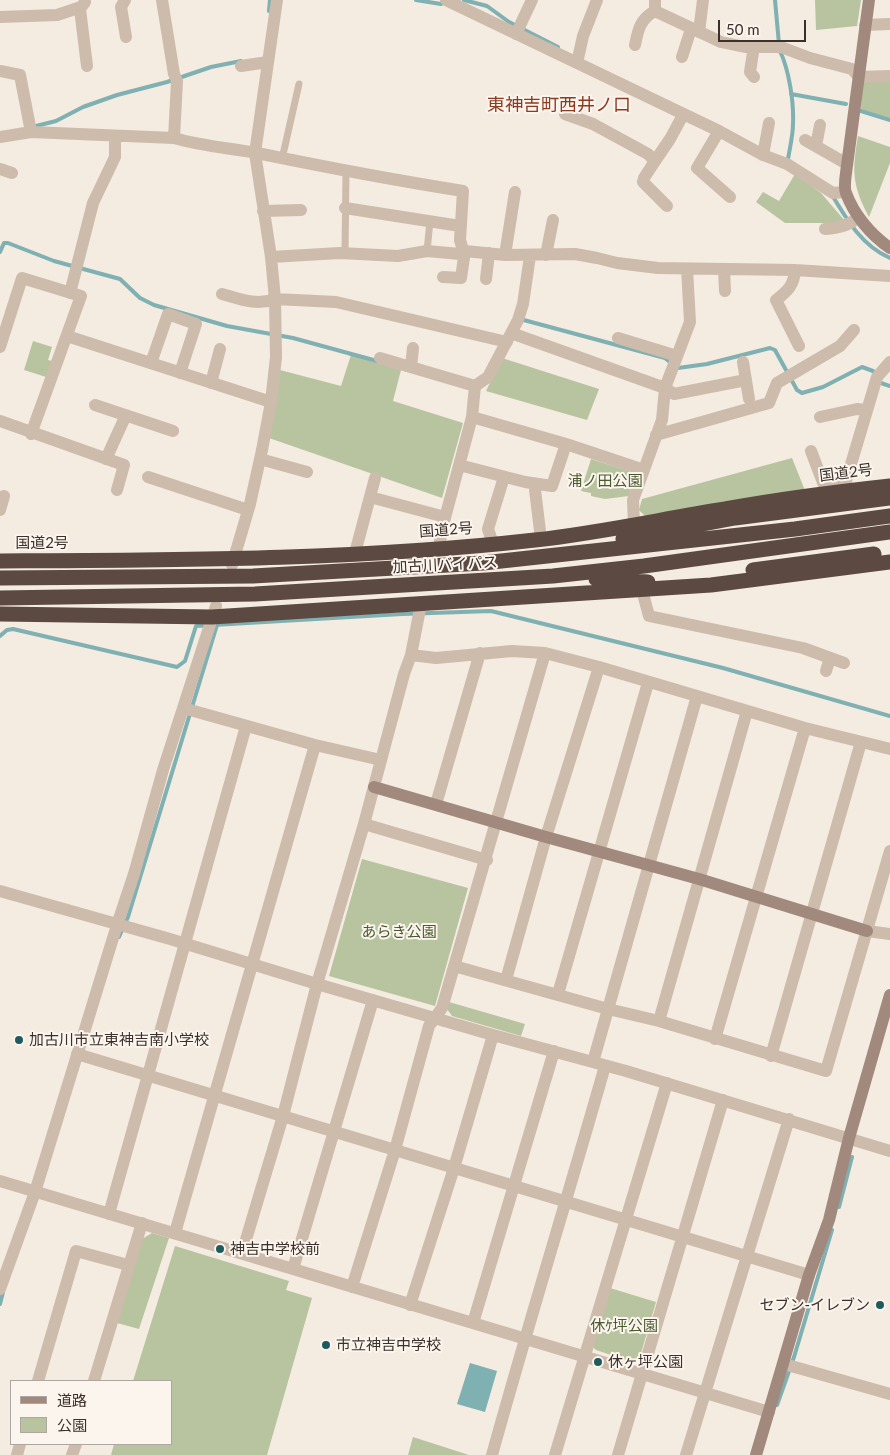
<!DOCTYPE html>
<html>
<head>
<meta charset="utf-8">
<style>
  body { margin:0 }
  #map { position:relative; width:890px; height:1455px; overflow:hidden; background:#f4ebe1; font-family:Lato,"Noto Sans JP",sans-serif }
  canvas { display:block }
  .legend { position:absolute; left:10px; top:1380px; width:162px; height:65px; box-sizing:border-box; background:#fbf5ee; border:1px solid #aea6a0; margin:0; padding:6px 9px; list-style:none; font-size:15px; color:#3b302b }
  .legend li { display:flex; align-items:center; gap:10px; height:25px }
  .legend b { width:25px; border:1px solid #aea6a0 }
  .scale { position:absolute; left:718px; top:20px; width:88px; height:22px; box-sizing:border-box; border:2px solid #3b302b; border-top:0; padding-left:6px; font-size:15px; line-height:18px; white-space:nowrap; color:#3b302b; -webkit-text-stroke:4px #fbf5ee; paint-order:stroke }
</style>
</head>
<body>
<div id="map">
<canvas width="890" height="1455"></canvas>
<ul class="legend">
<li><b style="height:6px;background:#a18a7d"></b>道路</li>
<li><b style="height:14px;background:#b8c4a0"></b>公園</li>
</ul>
<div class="scale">50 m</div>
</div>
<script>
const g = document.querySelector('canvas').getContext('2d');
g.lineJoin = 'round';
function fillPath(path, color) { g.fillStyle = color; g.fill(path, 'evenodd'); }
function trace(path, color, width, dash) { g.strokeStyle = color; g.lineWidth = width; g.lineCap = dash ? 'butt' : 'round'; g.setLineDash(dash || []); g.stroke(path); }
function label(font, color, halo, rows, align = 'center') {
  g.font = font + ' Lato,"Noto Sans JP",sans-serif'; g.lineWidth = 4; g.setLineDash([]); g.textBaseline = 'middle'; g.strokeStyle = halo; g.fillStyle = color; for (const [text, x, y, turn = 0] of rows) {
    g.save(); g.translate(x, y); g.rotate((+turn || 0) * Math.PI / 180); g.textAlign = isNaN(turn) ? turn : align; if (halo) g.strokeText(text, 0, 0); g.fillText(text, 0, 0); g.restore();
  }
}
const green = new Path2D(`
  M815 0H861L857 26 816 30Z
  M890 80V119L861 109 862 81Z
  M858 136 890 147V163L869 217C852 185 852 171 858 136Z
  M795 174 821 193 845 221 834 223H785L756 202 763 192 779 201Z
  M33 341 52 347 48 360 52 361 46 377 24 370Z
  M351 355 401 370 393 401 463 423 442 498 269 438 280 370 341 386Z
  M502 358 599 389 587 420 486 391Z
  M792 458 806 493 645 516 639 510 642 499Z
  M591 459 629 471 633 478 629 496 605 499 591 496V493L581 491Z
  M362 859 468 888 435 1006 329 976Z
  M449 1002 525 1024 521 1036 452 1016 447 1009Z
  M152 1233 169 1238 139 1329 117 1323 142 1239Z
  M175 1246 289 1281 286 1290 312 1298 267 1455H111L114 1444H171V1381H133Z
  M610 1288 656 1302 639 1360 635 1363 596 1350 593 1347Z
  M413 1437 469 1455H408Z`);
const water = new Path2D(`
  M470 1363 497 1371 485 1412 457 1404Z`);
const stream = new Path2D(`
  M416 0 441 4 445 2
  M464 0 487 6 509 22 558 47
  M775 0 779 44
  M269 11 270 0
  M780 51C789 70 794 102 793 124 793 135 790 147 788 159
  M791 94 846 104
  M861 111 890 120
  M32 127 56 121 83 107 117 95 167 82 211 67 241 61
  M832 195C847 220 862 246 890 258
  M0 252 4 243H8L54 261 120 279 140 298 154 305 227 326 293 338 377 361
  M520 319 665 358 671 363
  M677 367 678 368 707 364 770 348 775 350 797 390 802 393 823 387 862 367 873 371 875 374
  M879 380 881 383 890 386
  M0 636 7 630 13 629 177 667 185 661 196 626 402 614 491 611 723 668 890 716
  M119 937 128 917 217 625
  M839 1207 852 1157
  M0 1304 3 1292
  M777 1405 794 1357 832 1230`);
const lane = new Path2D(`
  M282 159 299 84
  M427 251 430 221
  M345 253 346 171`);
const street = new Path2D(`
  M125 0 121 7 126 37
  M162 0 174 74 177 81 174 138
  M446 0 719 131 763 155 787 164 833 193 845 192
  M655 0V11L721 42 745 47H781L810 58 852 69 859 77 890 76
  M85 2 80 9 87 66
  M0 17 57 15 81 7
  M865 25 890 24
  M699 32 703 0
  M516 34 532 0
  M635 45C638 30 640 19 655 11
  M682 57 691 29
  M577 63 583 36 597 0
  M241 66 268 62
  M0 71 20 75 31 132
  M754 77 750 72 754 46
  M565 114 593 124 648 154 655 161 670 139 683 115
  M719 131 697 168 730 197
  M0 137 31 132 174 138C201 146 229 148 257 153 325 167 394 180 463 191L460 240 462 247 465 251 505 255 575 254 597 258 617 263 658 268 795 270 890 276
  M805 140 847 164
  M816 146 820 125
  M763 155 769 123
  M655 161 644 178 643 182 667 206
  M0 169 12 173
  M345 208 460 226
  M263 211 301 210
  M825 229C838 228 848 226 859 217
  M505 255 515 192
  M546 255 553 220
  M271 257 340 253 398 256 427 251 460 254 465 251 461 278 443 277
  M724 269 725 291
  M795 270C794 285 788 291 776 300L799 346
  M486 279 489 253
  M70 293 93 203 115 157V136
  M222 294C240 299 256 306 275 299L336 302 507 342
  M511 333 665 388 674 394 746 380
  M67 336 271 402
  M618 338 677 356
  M0 347 22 278 81 296 31 434
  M380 358 475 386
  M743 362 749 399
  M151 363 168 314 196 324 180 373
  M411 367 413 348
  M211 383 220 349
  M95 405 173 431
  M472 417 566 444 644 470
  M820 417 857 409 866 410
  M0 421 124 465 117 490
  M656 435 769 403 777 383 840 346 854 330
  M811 451 824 485 845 483
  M106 459 126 415
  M260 459 307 472
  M459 465 525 482 552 486 566 444
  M148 477 248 510
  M535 490 541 539
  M843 491 877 377 890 362
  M370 497 445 517
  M0 510 4 496
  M634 525 633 500 662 420 665 388 690 322 687 269
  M493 544 488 529 504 477
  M439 548 442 529 472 417 475 386 488 377 518 320 523 304 530 256
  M355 553 375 478
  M232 565 250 504 262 450 271 402 276 357 275 299 271 257 255 153 277 0
  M642 590 649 616 803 648 844 663
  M411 655 436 658 512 651 545 653 599 667 805 728 890 749
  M826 671 830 658
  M183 708 315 745 381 760
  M436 804 480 653
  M364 824 487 860
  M0 891 170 939 317 984 493 1035 626 1071 890 1151
  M867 931 890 934
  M454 966 608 1009 659 1021 826 1071 890 851
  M506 980 546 837 599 667
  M558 994 648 683
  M659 1021 747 711
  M715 1039 805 728
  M77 1054 809 1275
  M771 1056 861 742
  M593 1062 697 696
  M0 1181 769 1412
  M109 1214 246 726
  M175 1233 315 745
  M242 1253 283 1116 317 984 364 824 404 674 411 655 421 604
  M293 1269 373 1000
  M352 1287 395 1150 429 1026 442 1008 545 653
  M0 1289 35 1192 117 925 134 874 163 770 216 606
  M410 1305 454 1168 493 1035
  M473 1323 554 1051
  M784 1364 890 1394
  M38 1381 76 1251 128 1265
  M94 1381 142 1223
  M17 1455 20 1444
  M72 1455 76 1444
  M492 1455C528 1325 568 1196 605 1066
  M555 1455 667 1083
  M618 1455 723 1100
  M686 1455 789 1119`);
const secondary = new Path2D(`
  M869 0 846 173C845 180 844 188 846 193 854 215 871 235 890 248
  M374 787 546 837 699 879 867 931
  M756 1455 809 1275 829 1220 849 1138 890 995`);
const highway = new Path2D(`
  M623 539 735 518 890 498
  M0 561C178 560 358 560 535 540 599 533 662 519 725 509 780 499 835 492 890 486
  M753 570 874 554
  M0 578 253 576 483 563 795 529 890 516
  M596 579 648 582
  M0 598 255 594 553 576 644 566 890 532
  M0 614 212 617 711 585 890 562`);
const markers = [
  [19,1040,5,"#1f5a5e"],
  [220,1249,5,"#1f5a5e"],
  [880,1305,5,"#1f5a5e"],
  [326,1345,5,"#1f5a5e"],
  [598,1362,5,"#1f5a5e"]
];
const streetNames = [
  ["国道2号",846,473,-7],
  ["国道2号",446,530,-4],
  ["国道2号",42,543],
  ["加古川バイパス",445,565,-3]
];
const parkNames = [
  ["浦ノ田公園",605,481],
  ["あらき公園",399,932],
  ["休ｹ坪公園",624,1326]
];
const poiNames = [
  ["加古川市立東神吉南小学校",29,1040],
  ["神吉中学校前",230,1249],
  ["セブン-イレブン",870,1305,"right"],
  ["市立神吉中学校",336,1345],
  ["休ヶ坪公園",608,1362]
];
const quarterNames = [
  ["東神吉町西井ノ口",559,105]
];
fillPath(green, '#b8c4a0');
fillPath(water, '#7fb0b2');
trace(stream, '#7fb0b2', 4);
trace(lane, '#cdbbac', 7);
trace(street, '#cdbbac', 12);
trace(secondary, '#a18a7d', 12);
trace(highway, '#5c4a42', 15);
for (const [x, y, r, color] of markers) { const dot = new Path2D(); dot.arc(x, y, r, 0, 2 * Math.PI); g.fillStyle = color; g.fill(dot); trace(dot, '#fbf5ee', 2); }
label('15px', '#3b302b', '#fbf5ee', streetNames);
label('15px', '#4a5a2e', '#fbf5ee', parkNames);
label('15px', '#3b302b', '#fbf5ee', poiNames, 'left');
label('18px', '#8c3b22', '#fbf5ee', quarterNames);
</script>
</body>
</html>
